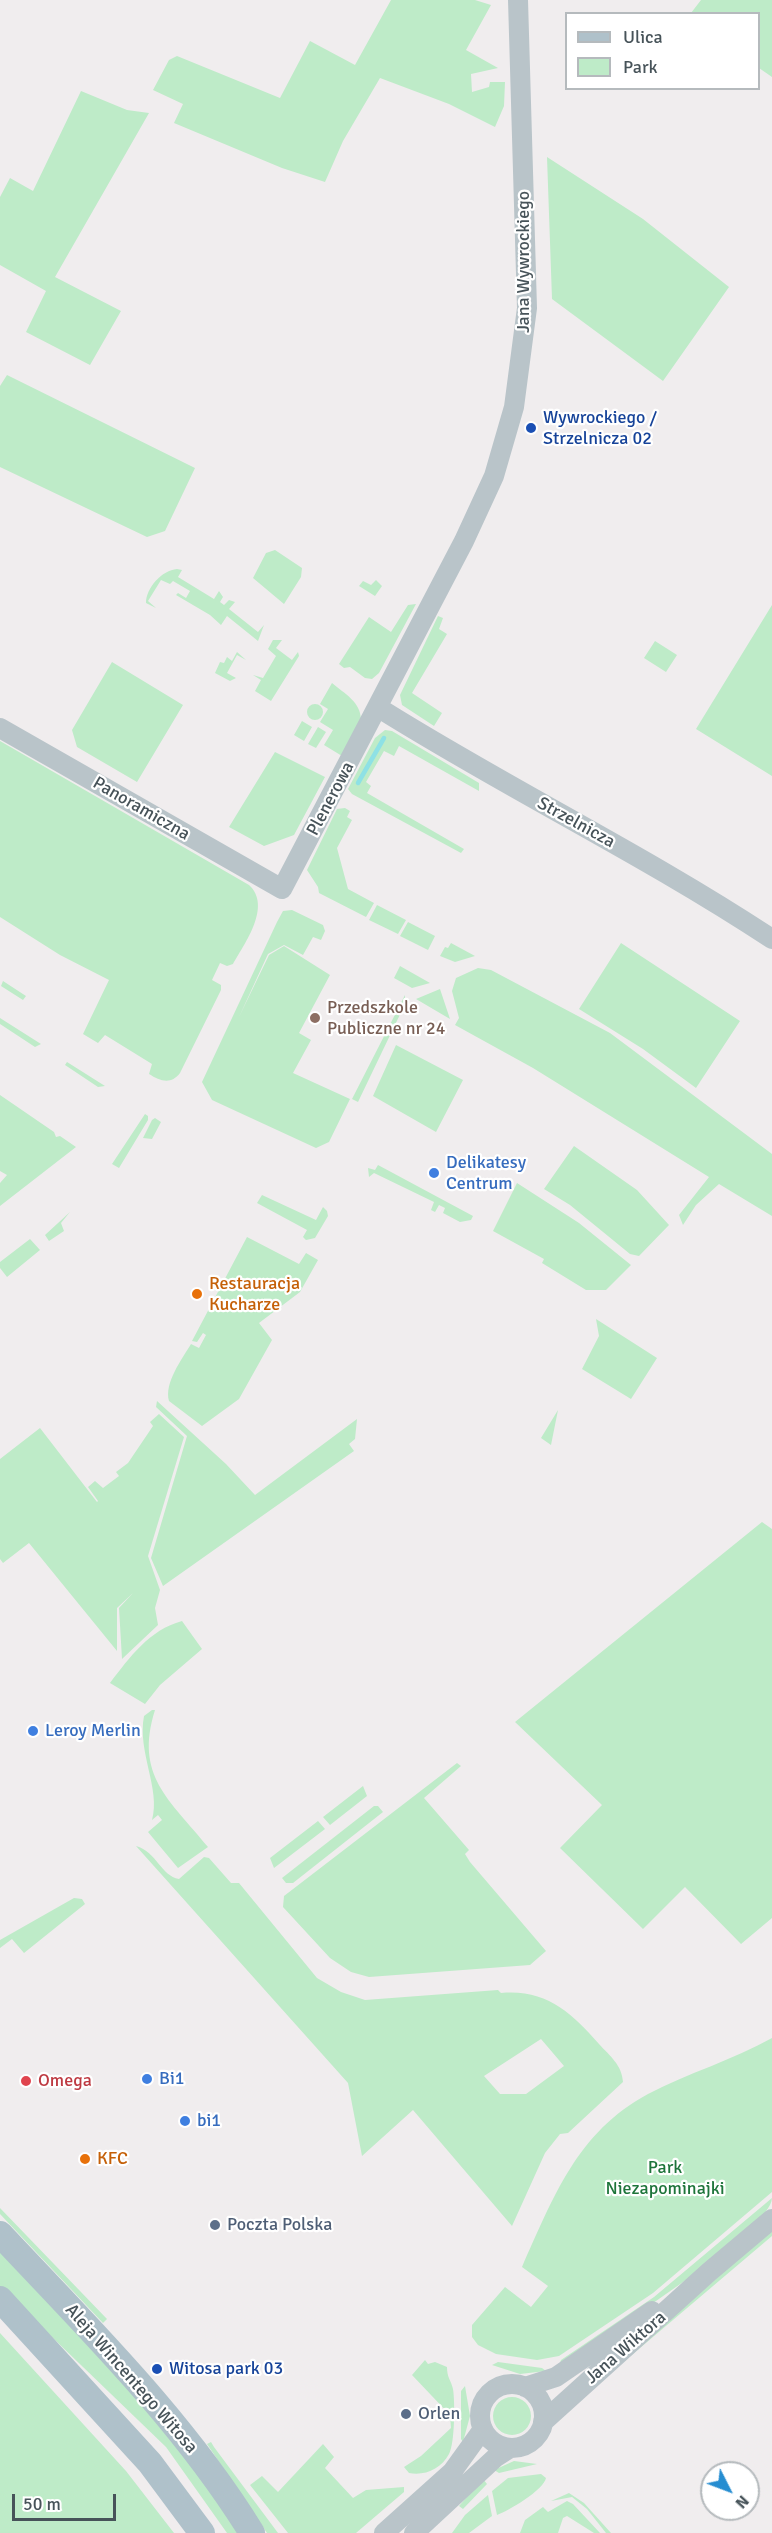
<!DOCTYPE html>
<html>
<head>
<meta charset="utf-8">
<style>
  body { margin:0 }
  #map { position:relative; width:772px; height:2533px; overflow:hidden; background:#f0edee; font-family:Signika,sans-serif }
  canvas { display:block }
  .legend { position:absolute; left:565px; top:12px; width:195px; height:78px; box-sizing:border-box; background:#fff; border:2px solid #b5babd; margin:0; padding:8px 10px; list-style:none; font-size:18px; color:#475359 }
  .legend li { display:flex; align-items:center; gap:12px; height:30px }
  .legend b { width:30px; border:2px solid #b5babd }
  .north { position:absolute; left:700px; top:2461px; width:60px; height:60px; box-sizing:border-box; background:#fff; border:2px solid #b5babd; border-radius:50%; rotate:132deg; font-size:16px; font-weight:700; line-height:24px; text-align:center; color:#475359 }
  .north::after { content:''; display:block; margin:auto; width:21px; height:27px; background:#268dd1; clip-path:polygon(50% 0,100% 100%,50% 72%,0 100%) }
  .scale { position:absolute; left:12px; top:2494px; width:104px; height:27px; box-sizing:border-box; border:3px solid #475359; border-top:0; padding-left:8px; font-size:18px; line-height:21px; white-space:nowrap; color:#475359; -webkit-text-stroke:4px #fff; paint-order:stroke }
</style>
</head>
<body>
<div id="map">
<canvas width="772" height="2533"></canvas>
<ul class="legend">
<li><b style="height:8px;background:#afc1ca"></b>Ulica</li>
<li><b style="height:16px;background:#beebc8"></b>Park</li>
</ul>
<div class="north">N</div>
<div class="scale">50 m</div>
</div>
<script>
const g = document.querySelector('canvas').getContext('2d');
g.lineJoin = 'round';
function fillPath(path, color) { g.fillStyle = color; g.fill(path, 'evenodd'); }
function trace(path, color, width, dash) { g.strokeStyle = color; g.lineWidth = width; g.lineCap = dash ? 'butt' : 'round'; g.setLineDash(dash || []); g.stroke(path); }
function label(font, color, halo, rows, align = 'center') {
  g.font = font + ' Signika,sans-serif'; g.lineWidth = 4.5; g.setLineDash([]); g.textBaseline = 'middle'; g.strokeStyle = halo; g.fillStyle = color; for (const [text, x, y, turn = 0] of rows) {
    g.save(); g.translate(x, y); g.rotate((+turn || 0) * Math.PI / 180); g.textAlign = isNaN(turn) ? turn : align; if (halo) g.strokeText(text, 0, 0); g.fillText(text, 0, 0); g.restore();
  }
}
const green = new Path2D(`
  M391 0H475L491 5 466 50 498 68 471 74 472 92 489 87 490 82H505L504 106 495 127 449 104 380 78 343 141 325 182 282 168 174 123 183 104 153 90 169 60 177 56 280 98 310 41 355 65Z
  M701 0H772V77L759 68 758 14 691 13Z
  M81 91 127 110 149 113 55 277 121 311 90 365 26 332 46 291 0 265V197L10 178 33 191Z
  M547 157 643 219 729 287 663 381 552 299Z
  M7 375 195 468 165 531 147 537 0 467V386Z
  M275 550 302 568 301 577 284 604 253 578 266 553Z
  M177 569 182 570 178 577 214 599 219 591 223 597 220 602 224 605 229 600 235 602 229 609 258 632 264 625 258 641 227 616 221 625 210 615 176 595 178 593 186 598 190 591 173 581 170 584 161 580 148 601 156 608 146 603C146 588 162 570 177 569Z
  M376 580 382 586 375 596 359 586 363 581 371 585Z
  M416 604 379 673 372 679 365 678 350 667 344 668 339 664 369 617 391 632 408 605Z
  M772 605V776L696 729Z
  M438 616 443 618 439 629 447 634 412 693 442 713 434 726 402 705 400 695Z
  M273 640H282L276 648 292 660 298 652 299 656 271 701 255 691 261 680 253 675 263 678 276 656 268 649Z
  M655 641 677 655 666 672 644 658Z
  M237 652 246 660 237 655 227 673 236 678 230 681 215 673 220 662 224 663 227 657 232 661Z
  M112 662 183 705 137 782 77 747 72 730Z
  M332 683C345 694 361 702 361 720L342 756 324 745 333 730 320 722 328 709 320 704Z
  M307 712a8 8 0 1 1 16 0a8 8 0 1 1-16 0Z
  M302 721 312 727 304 741 294 735Z
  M318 727 326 732 316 748 308 744Z
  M385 730 392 731 479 783V791L399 746 394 756 384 751 366 782 371 786 367 793 464 849 461 853 352 794 348 789 375 738Z
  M0 741 249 885C272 906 245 943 233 964L227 966 220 963 212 980 221 985V990L180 1073C171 1085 160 1081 149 1074L152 1064 105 1035 98 1043 83 1034 109 980 60 955 0 917Z
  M275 752 325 777 294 835 264 846 229 827Z
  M345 808 350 811 347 817 352 820 337 848 348 889 374 903 366 917 319 893 318 887 307 870 337 809Z
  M377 905 406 920 398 934 369 920Z
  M292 910 323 925 325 931 321 940 313 937 303 955 284 945 268 954 239 1017 269 955 284 946 330 975 299 1033 311 1040 293 1073 350 1099 329 1142 316 1148 212 1100 202 1082 277 922 283 911Z
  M408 922 435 936 428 950 400 936Z
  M451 943 475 956 455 962 440 956 445 947 448 948Z
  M621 943 740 1021 696 1088 643 1049 579 1009Z
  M400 966 430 983 412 988 394 978Z
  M478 968 491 970 610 1033 772 1154V1216L719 1184 696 1205 683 1225 679 1215 709 1177 533 1068 455 1025 459 1018 452 991 456 978Z
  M3 981 26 996 23 1000 1 986Z
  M440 989 450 1019 416 999Z
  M405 995V1004L358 1102 352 1099Z
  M0 1018 41 1044 35 1047 0 1024Z
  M396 1045 463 1080 436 1132 373 1096Z
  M67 1062 105 1086 98 1087 65 1065Z
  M0 1095 54 1132 56 1137 60 1136 76 1147 0 1206V1183L7 1175 0 1171Z
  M145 1114 148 1116V1120L119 1168 112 1164Z
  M155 1118 161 1122 152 1139 143 1138 152 1120Z
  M574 1146 637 1190 669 1225 639 1256 630 1254 570 1205 544 1189Z
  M378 1165 473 1216 471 1220 460 1222 443 1213 445 1208 439 1205 435 1212 431 1210 434 1202 374 1173 369 1177 368 1168 375 1170Z
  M517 1183 579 1223 631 1265 606 1290H586L542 1263 544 1259 493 1231Z
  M262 1195 316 1220 323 1207 327 1211 328 1216 315 1238 306 1240 303 1237 307 1230 257 1203Z
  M70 1212 61 1223 64 1231 49 1241 45 1235Z
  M247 1237 299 1264 306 1253 318 1260 300 1292 259 1323 272 1340 239 1399 202 1426 169 1401C164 1383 182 1359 191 1344L199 1348 206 1335 203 1333 197 1342 192 1341Z
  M30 1239 40 1250 7 1277 0 1268V1262Z
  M596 1319 657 1358 631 1399 582 1369 599 1336Z
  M157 1401 226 1464 255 1495 357 1419 355 1439 349 1444 354 1451 163 1586 151 1558 187 1436 156 1407Z
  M558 1410 551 1445 541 1438Z
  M159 1414 184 1437 148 1556 160 1590 155 1608 158 1625 122 1659 119 1608 133 1593 117 1608V1651L29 1543 3 1563 0 1559V1459L40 1428 97 1502 98 1501 88 1487 95 1481 103 1488 119 1476 116 1472 128 1463 153 1426 150 1422Z
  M762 1522 772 1529V1918L741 1944 685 1887 643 1929 560 1848 602 1805 515 1722Z
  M182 1621 202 1649 160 1685 145 1704 110 1683C130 1657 149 1630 182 1621Z
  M152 1710H155C134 1776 170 1800 208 1847L178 1868 148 1832 162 1820 158 1815 152 1820C161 1789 137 1752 144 1716Z
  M457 1763 461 1766 424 1798 469 1850 465 1854 470 1862 546 1951 530 1965 369 1977 351 1972 330 1958 283 1907 284 1896Z
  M363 1786 367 1796 330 1825 323 1817Z
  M374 1806H378L383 1812 293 1883H286L282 1878Z
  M318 1821 325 1829 274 1868 270 1858Z
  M136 1846C157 1852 161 1876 179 1879L204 1857 209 1858 231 1883H239L317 1978 341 1992 365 2000 498 1990 501 1993C546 1989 571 2012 599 2044 610 2056 622 2065 623 2082L568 2133 560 2134 545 2153 512 2226 413 2110 362 2156 348 2083ZM541 2039 564 2066 526 2094H500L484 2076Z
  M74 1898 82 1899 85 1904 24 1953 12 1939 0 1948V1940Z
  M772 2038V2192L653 2293 559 2356 537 2360 496 2354 478 2345 472 2337V2325L505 2287 531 2307 548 2286 522 2267C553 2198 577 2132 648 2094 688 2073 733 2060 772 2038Z
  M772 2198C772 2230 592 2344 559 2366L561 2360 654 2297Z
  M0 2208 107 2319 103 2323 0 2214Z
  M772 2229V2236L581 2398Z
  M0 2245 123 2377 243 2533H227L166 2447 0 2287Z
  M0 2333 126 2471 174 2533H0Z
  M425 2360 428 2364 435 2362 447 2367C447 2378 451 2380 453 2389 455 2401 455 2444 449 2454 441 2469 425 2476 409 2473L404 2467 421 2456 451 2428 450 2415 412 2375Z
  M498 2362 542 2368 546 2371 520 2374 492 2365Z
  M465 2386 470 2416 463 2442 461 2439V2391Z
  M493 2416a19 19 0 1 1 38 0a19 19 0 1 1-38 0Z
  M211 2442 214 2447 278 2533H267L207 2444Z
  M323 2444 334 2457 325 2468 353 2498 366 2490 404 2487V2492L356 2533H288L250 2485 262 2476 278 2492Z
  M514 2461 537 2464 499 2473 494 2470Z
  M541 2474 546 2478C544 2490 508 2511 497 2515L492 2491 508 2478Z
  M483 2479 487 2484 463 2509 459 2506Z
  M569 2493 584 2503 611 2533H606L587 2509 572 2497 551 2501Z
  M488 2495 492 2516 469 2533H452L465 2515Z
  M567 2501 573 2504 600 2533H594L567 2516 563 2518 558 2533H520L525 2520 543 2507 548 2512Z`);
const stream = new Path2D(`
  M358 783 384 738`);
const minor = new Path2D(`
  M379 708C508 789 645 855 772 939
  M0 728 282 889 464 541 494 476 514 407 527 308 518 0
  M480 2416a32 32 0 1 1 64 0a32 32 0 1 1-64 0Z
  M525 2387 556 2377 652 2311
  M543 2422 709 2272 772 2219
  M384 2533 452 2472 483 2429
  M414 2533 496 2457 510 2448`);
const major = new Path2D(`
  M0 2234C89 2329 183 2421 252 2533
  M0 2299 150 2463 202 2533`);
const markers = [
  [531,428,6,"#1a4fb4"],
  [315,1018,6,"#8d6e63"],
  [434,1173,6,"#3f7fe0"],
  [197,1294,6,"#e8710a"],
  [33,1731,6,"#3f7fe0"],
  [147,2079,6,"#3f7fe0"],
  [26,2081,6,"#e0444e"],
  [185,2121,6,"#3f7fe0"],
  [85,2159,6,"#e8710a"],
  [215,2225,6,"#5c6f8a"],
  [157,2369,6,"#1a4fb4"],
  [406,2414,6,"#5c6f8a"]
];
const streetNames = [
  ["Jana Wywrockiego",524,262,-90],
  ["Plenerowa",331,799,-62],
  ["Panoramiczna",141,809,30],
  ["Strzelnicza",576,823,29],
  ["Jana Wiktora",626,2348,-41],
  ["Aleja Wincentego Witosa",131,2379,49]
];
const transitNames = [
  ["Wywrockiego /",543,418],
  ["Strzelnicza 02",543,439],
  ["Witosa park 03",169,2369]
];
const educationNames = [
  ["Przedszkole",327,1008],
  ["Publiczne nr 24",327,1029]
];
const shopNames = [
  ["Delikatesy",446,1163],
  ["Centrum",446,1184],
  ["Leroy Merlin",45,1731],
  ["Bi1",159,2079],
  ["bi1",197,2121]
];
const foodNames = [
  ["Restauracja",209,1284],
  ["Kucharze",209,1305],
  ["KFC",97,2159]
];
const healthNames = [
  ["Omega",38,2081]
];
const parkNames = [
  ["Park",665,2168],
  ["Niezapominajki",665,2189]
];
const serviceNames = [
  ["Poczta Polska",227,2225],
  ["Orlen",418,2414]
];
fillPath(green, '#beebc8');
trace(stream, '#8ee1e5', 4.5);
trace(minor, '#b9c4c9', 20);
trace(major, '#afc1ca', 26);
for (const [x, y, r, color] of markers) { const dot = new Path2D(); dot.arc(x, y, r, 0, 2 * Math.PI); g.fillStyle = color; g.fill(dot); trace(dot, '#fff', 2); }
label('18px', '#475359', '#fff', streetNames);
label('18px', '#164399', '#fff', transitNames, 'left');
label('18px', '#785e54', '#fff', educationNames, 'left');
label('18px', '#366cbe', '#fff', shopNames, 'left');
label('18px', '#c56008', '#fff', foodNames, 'left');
label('18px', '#be3a42', '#fff', healthNames, 'left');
label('18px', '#1d743a', '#fff', parkNames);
label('18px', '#4e5e75', '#fff', serviceNames, 'left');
</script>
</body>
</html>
